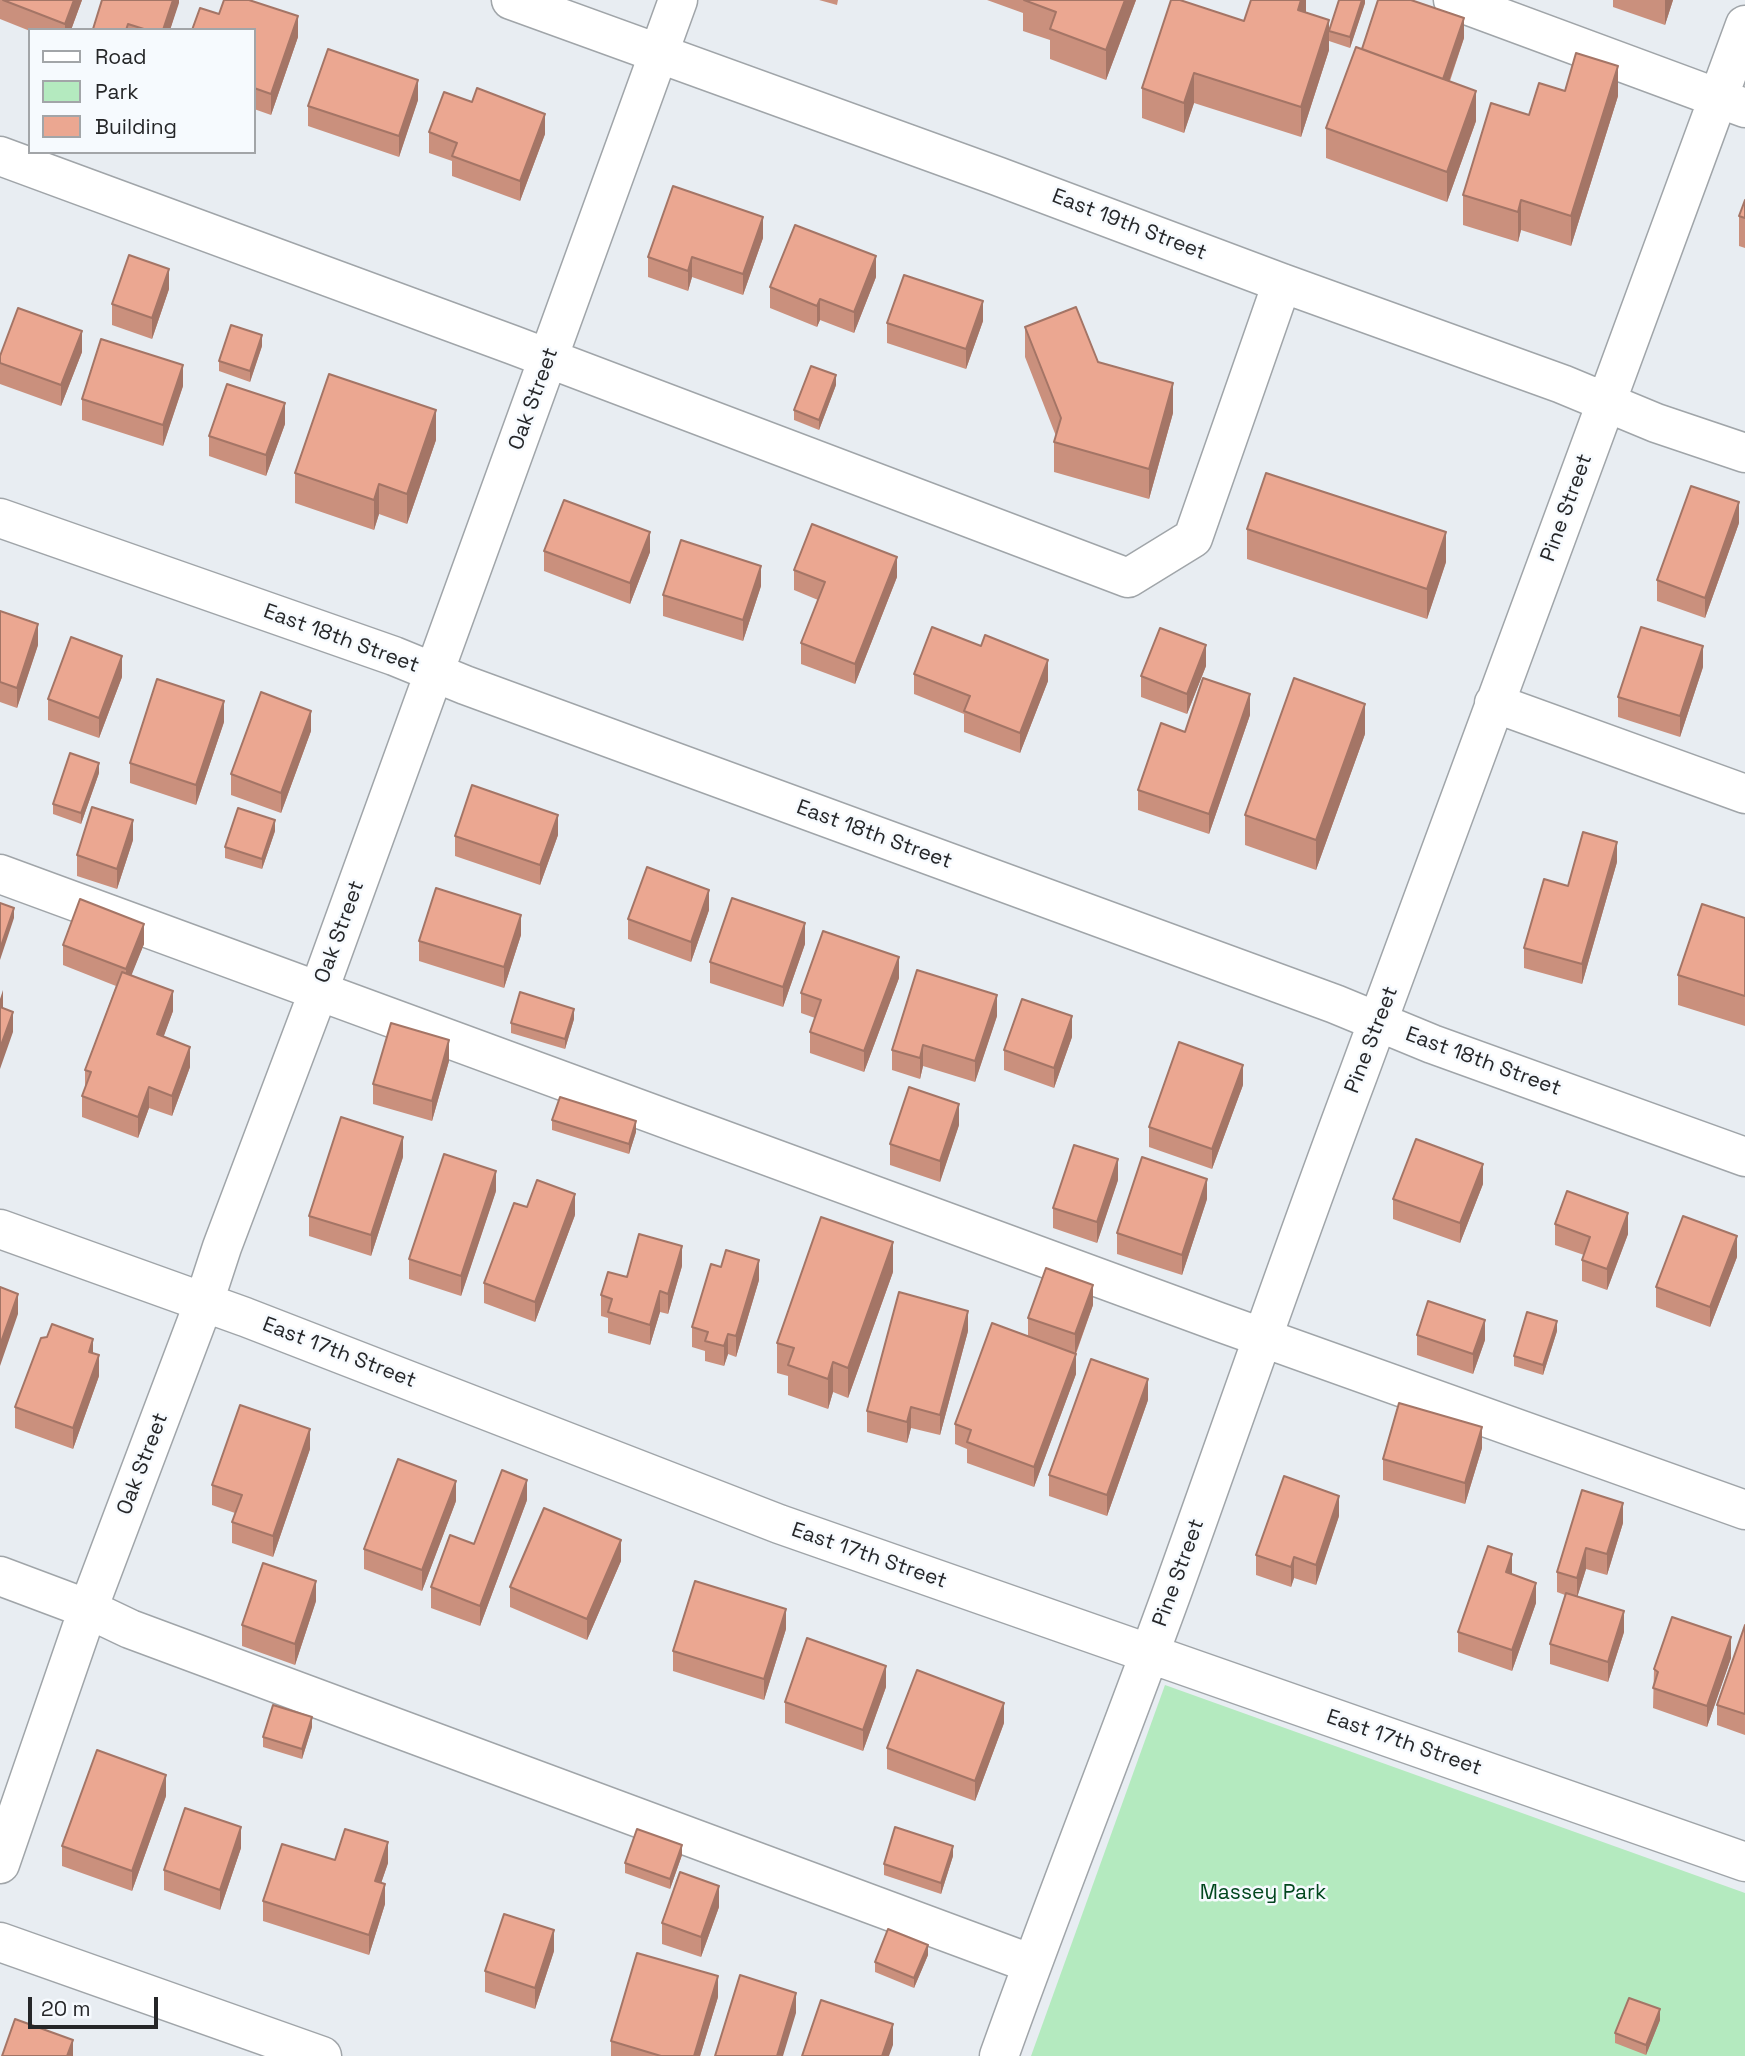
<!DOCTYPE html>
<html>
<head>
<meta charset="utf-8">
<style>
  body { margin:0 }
  #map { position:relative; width:1745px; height:2056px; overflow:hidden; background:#e8edf2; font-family:"Space Grotesk",sans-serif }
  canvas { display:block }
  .legend { position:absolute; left:28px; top:28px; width:228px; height:126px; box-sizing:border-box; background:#f6fafe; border:2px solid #a2a5a8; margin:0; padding:9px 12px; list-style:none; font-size:21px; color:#252628 }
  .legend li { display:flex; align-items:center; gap:14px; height:35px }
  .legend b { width:35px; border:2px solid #a2a5a8 }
  .scale { position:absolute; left:28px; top:1997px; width:130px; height:32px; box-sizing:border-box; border:4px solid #252628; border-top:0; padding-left:9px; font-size:21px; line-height:24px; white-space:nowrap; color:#252628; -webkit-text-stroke:5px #f6fafe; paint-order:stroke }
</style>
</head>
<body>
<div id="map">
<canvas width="1745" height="2056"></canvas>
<ul class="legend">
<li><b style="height:9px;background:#fff"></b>Road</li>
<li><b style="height:19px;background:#b4eabf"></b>Park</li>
<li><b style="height:19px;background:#eba791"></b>Building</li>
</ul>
<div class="scale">20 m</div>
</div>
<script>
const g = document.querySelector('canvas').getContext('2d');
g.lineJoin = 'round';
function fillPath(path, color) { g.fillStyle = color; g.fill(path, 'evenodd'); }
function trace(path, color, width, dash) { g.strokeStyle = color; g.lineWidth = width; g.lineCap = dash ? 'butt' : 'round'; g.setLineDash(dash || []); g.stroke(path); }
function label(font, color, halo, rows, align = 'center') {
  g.font = font + ' "Space Grotesk",sans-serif'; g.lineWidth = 5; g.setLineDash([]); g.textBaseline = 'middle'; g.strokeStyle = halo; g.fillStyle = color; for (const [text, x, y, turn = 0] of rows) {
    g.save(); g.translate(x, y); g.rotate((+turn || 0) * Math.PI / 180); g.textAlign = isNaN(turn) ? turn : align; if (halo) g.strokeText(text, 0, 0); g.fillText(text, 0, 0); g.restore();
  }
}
const green = new Path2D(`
  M1165 1685 1745 1893V2056H1031Z`);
const minor = new Path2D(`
  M511 0 997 176 1282 283 1562 384 1656 423 1745 453
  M1453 0 1745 108
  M0 156 513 345 1128 578 1193 538 1282 283
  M0 518 394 656 465 685 1335 1004 1432 1044 1745 1157
  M1494 703 1745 794
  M0 874 1219 1322 1745 1510
  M0 1229 245 1317 779 1524 1745 1862
  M0 1576 88 1609 130 1629 1032 1964
  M0 1864 88 1609 204 1302 222 1247 319 990 678 0
  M0 1942 322 2056
  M999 2056C1055 1899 1117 1744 1174 1587 1235 1417 1294 1245 1358 1075 1488 726 1616 375 1745 25`);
const wall = new Path2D(`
  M0 0H82L71 30 30 31 0 19Z
  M179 0 170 30H93Z
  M819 0H838L837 5Z
  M987 0H1136L1106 80 1050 59V40L1023 31V13Z
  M1306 0V12L1329 31 1365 0V3L1350 48 1329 41V50L1301 137 1194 103 1184 133 1142 118V88L1244 21Z
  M1613 0H1673L1665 25 1613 7Z
  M219 14 298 37 271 115 254 109V30Z
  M1464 38 1450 81 1476 121 1447 202 1326 158V128L1362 49Z
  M1565 91 1618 96 1571 246 1521 230 1518 242 1463 225V195L1529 115Z
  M418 100 399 157 308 126V106Z
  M429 132 545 134 520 201 452 176V161L429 153Z
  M1745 200V248L1739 246V216Z
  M763 238 743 295 692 277 688 291 648 277V257Z
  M876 277 854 333 820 320 817 327 770 308V287Z
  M169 289 152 339 112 325V304Z
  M983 321 966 369 887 343V323Z
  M1025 327 1173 413 1149 499 1054 472V442L1056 436 1025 357Z
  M262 346 250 382 219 371V361Z
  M82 352 61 406 0 384V356Z
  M836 385 819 430 794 420V410Z
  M183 386 163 446 82 420V399Z
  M285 424 266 476 209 456V436Z
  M436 440 407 524 379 514 374 530 295 503V473Z
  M1739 523 1705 618 1657 601V580Z
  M1247 529 1446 562 1427 619 1247 559Z
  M544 551 650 552 630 604 544 571Z
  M794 570 897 577 855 684 801 664V643L818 600 794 590Z
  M761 586 743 641 663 616V595Z
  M0 611 38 645 17 708 0 702Z
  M1206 666 1187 714 1141 697V676Z
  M1703 667 1680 737 1618 717V697Z
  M914 674 1048 681 1020 753 964 732V714L914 694Z
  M122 677 99 738 48 720V699Z
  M1250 715 1209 834 1138 810V790L1185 732Z
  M224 722 196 805 130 783V763Z
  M311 731 281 813 231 795V774Z
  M1365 734 1316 870 1245 845V815Z
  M99 773 81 824 53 814V804Z
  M275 831 262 869 225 858V847Z
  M558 835 540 885 455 856V836Z
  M133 840 117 889 77 876V855Z
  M1617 862 1582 984 1524 968V948Z
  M709 910 691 962 628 939V919Z
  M1745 918V1026L1678 1005V975Z
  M521 935 504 988 419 961V941Z
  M144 944 131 975 173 1011 163 1037 190 1067 172 1116 149 1108 138 1138 82 1117V1096L85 1090V1070L116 986 63 965V945Z
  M805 944 783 1007 710 983V962Z
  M899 978 864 1072 810 1053V1032L815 1018 801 1013V993Z
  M997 1016 975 1082 923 1066 920 1079 892 1070V1050Z
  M574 1019 565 1049 511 1033V1023Z
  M1072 1037 1054 1088 1004 1070V1050Z
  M449 1061 432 1121 373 1104V1084Z
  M1243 1085 1212 1169 1149 1147V1127Z
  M552 1120 636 1132 629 1154 552 1130Z
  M959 1125 940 1182 890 1165V1144Z
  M403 1157 371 1256 309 1236V1216Z
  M1118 1180 1097 1243 1053 1228V1208Z
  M1483 1184 1460 1243 1393 1219V1199Z
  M496 1191 461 1296 409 1279V1259Z
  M1207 1199 1182 1275 1117 1254V1233Z
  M575 1215 535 1322 484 1303V1283Z
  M1555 1224 1628 1234 1607 1290 1582 1281V1260L1584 1255 1555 1245Z
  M1737 1257 1710 1327 1656 1307V1287Z
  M682 1266 668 1314 660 1312 650 1345 608 1333V1318L601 1316V1295L627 1277Z
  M893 1272 848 1398 833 1392 828 1409 788 1395V1376L777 1373V1343Z
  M759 1280 736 1357 728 1354 724 1366 705 1361V1351L692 1347V1327Z
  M1093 1305 1076 1354V1374L1034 1487 967 1463V1449L955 1444V1424L1028 1336V1318Z
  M968 1331 940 1435 911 1428 907 1443 867 1432V1411Z
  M1557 1331 1543 1375 1514 1366V1356Z
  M1417 1335 1485 1340 1473 1374 1417 1355Z
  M93 1353 99 1376 73 1449 15 1428V1407Z
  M1148 1400 1107 1516 1049 1496V1475Z
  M1482 1448 1465 1504 1383 1480V1459Z
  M310 1449 273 1557 232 1543V1522L235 1513 212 1505V1485Z
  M527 1500 480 1626 431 1608V1587L474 1544Z
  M456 1501 422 1591 364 1569V1549Z
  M1623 1503V1523L1607 1575 1586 1569 1577 1597 1624 1632 1608 1682 1550 1664V1644L1565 1595 1557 1592V1572Z
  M1339 1516 1316 1585 1294 1578 1291 1587 1256 1575V1555Z
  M621 1561 587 1640 510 1607V1587Z
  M1512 1574 1536 1603 1512 1671 1458 1652V1632Z
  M316 1601 295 1665 242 1646V1625Z
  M1745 1625V1735L1717 1725V1705Z
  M786 1629 764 1700 673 1671V1651Z
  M1731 1658 1707 1727 1653 1708 1654 1669Z
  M886 1687 863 1751 785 1723V1702Z
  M1004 1723 975 1801 887 1769V1748Z
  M312 1727 302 1759 263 1747V1737Z
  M166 1796 132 1891 62 1866V1846Z
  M241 1848 220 1910 164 1890V1870Z
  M682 1855 670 1889 625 1873V1863Z
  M953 1856 941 1894 884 1875V1864Z
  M335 1860 388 1863 381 1883 385 1904 369 1955 263 1921V1901Z
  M719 1907 701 1957 662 1944V1923Z
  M554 1951 535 2009 485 1992V1971Z
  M928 1955 914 1988 875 1972V1962Z
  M718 1997 700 2056H611V2041Z
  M1660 2020 1646 2055 1615 2043V2033Z`);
const shadedWall = new Path2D(`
  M74 0H82L71 30H65V24Z
  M173 0H179V3L170 30H163Z
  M1125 0H1136L1106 80V50Z
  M1301 0H1306V18L1298 10Z
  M1362 0H1365V3L1350 48V37Z
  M1665 0H1673L1665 25Z
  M298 16V37L271 115V94Z
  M1464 18V38L1443 99V79Z
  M1329 20V50L1301 137V107Z
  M1618 66V96L1571 246V216Z
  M1194 73V103L1184 133V103Z
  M418 80V100L399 157V136Z
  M1476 91V121L1447 202V172Z
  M545 114V134L520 201V181Z
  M1521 200V230L1518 242V212Z
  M763 217V238L743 295V274Z
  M876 256V277L854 333V312Z
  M692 257V277L688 291V271Z
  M169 269V289L152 339V318Z
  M820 299V320L817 327V306Z
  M983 301V321L966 369V349Z
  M82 331V352L61 406V385Z
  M262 335V346L250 382V371Z
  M183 365V386L163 446V425Z
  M836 375V385L819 430V420Z
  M1173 383V413L1149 499V469Z
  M285 403V424L266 476V455Z
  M436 410V440L407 524V494Z
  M379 484V514L374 530V500Z
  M1739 502V523L1705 618V598Z
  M650 532V552L630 604V583Z
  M1446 532V562L1427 619V589Z
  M897 557V577L855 684V664Z
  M761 566V586L743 641V620Z
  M38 624V645L17 708V688Z
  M1206 645V666L1187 714V694Z
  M1703 646V667L1680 737V716Z
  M122 656V677L99 738V718Z
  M1048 660V681L1020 753V733Z
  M1250 694V715L1209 834V814Z
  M224 701V722L196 805V785Z
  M1365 704V734L1316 870V840Z
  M311 711V731L281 813V793Z
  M99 763V773L81 824V813Z
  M558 815V835L540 885V865Z
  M133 820V840L117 889V869Z
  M275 820V831L262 869V859Z
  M1617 842V862L1582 984V964Z
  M709 890V910L691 962V942Z
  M14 908V918L0 960V949Z
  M521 915V935L504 988V967Z
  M805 923V944L783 1007V987Z
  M144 924V944L126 989V969Z
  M899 957V978L864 1072V1051Z
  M3 990V1011L0 1019V999Z
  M173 991V1011L157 1055V1034Z
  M997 995V1016L975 1082V1061Z
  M574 1009V1019L565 1049V1039Z
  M13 1012V1032L0 1069V1048Z
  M1072 1016V1037L1054 1088V1068Z
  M449 1040V1061L432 1121V1101Z
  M923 1045V1066L920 1079V1058Z
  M190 1047V1067L172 1116V1096Z
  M1243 1065V1085L1212 1169V1149Z
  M149 1087V1108L138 1138V1117Z
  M959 1104V1125L940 1182V1161Z
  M636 1121V1132L629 1154V1144Z
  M403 1137V1157L371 1256V1235Z
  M1118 1159V1180L1097 1243V1222Z
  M1483 1164V1184L1460 1243V1223Z
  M496 1171V1191L461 1296V1276Z
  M1207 1179V1199L1182 1275V1255Z
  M575 1194V1215L535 1322V1302Z
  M1628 1213V1234L1607 1290V1269Z
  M1737 1236V1257L1710 1327V1307Z
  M893 1242V1272L848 1398V1368Z
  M682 1246V1266L668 1314V1294Z
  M759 1260V1280L736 1357V1336Z
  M1093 1285V1305L1075 1355V1334Z
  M660 1291V1312L650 1345V1325Z
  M18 1294V1314L0 1366V1345Z
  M968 1311V1331L940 1435V1415Z
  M1485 1320V1340L1473 1374V1354Z
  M1557 1321V1331L1543 1375V1365Z
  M728 1334V1354L724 1366V1346Z
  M93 1339V1359L89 1352Z
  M1076 1354V1374L1034 1487V1467Z
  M99 1355V1376L73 1449V1428Z
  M833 1362V1392L828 1409V1379Z
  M1148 1379V1400L1107 1516V1495Z
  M911 1407V1428L907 1443V1422Z
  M1482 1427V1448L1465 1504V1483Z
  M310 1429V1449L273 1557V1536Z
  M527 1480V1500L480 1626V1606Z
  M456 1481V1501L422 1591V1570Z
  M1339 1496V1516L1316 1585V1565Z
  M1623 1503V1523L1607 1575V1554Z
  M621 1540V1561L587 1640V1619Z
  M1586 1548V1569L1577 1598V1578Z
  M1512 1554V1575L1506 1572Z
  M1294 1557V1578L1291 1587V1567Z
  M316 1581V1601L295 1665V1644Z
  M1536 1583V1603L1512 1671V1650Z
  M786 1609V1629L764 1700V1679Z
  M1624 1611V1632L1608 1682V1662Z
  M1731 1637V1658L1707 1727V1706Z
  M886 1666V1687L863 1751V1730Z
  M1004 1703V1723L975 1801V1781Z
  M312 1717V1727L302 1759V1749Z
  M166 1775V1796L132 1891V1871Z
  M241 1827V1848L220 1910V1890Z
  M388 1842V1863L375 1901V1881Z
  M682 1845V1855L670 1889V1879Z
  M953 1846V1856L941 1894V1883Z
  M385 1884V1904L369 1955V1935Z
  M719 1886V1907L701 1957V1937Z
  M554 1930V1951L535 2009V1988Z
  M928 1945V1955L914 1988V1978Z
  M718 1976V1997L700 2056H694Z
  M796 1993V2013L783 2056H777Z
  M1660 2009V2020L1646 2055V2045Z
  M893 2024V2045L889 2056H882Z
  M73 2040V2056H67Z`);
const building = new Path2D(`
  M3 0H74L65 24Z
  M102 0H173L163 30H147L128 24 126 30H94L93 29Z
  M224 0H249L298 16 271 94 254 88V30H192L200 8 219 14Z
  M1024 0H1125L1106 50 1050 29 1056 12Z
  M1171 0H1180L1244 21 1251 0H1301L1298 10 1329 20 1301 107 1194 73 1184 103 1142 88Z
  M1339 0H1362L1350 37 1329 31Z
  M1378 0H1411L1464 18 1443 79 1362 49Z
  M1356 47 1476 91 1447 172 1326 128Z
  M328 49 418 80 399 136 308 106Z
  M1576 53 1618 66 1571 216 1521 200 1518 212 1463 195 1491 103 1529 115 1539 83 1565 91Z
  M477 88 545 114 520 181 452 156 457 143 429 132 444 92 472 102Z
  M673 186 763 217 743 274 692 257 688 271 648 257Z
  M1745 200V218L1739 216Z
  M795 225 876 256 854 312 820 299 817 306 770 287Z
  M129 255 169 269 152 318 112 304Z
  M904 275 983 301 966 349 887 323Z
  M1076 307 1098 362 1173 383 1149 469 1054 442 1061 418 1025 327Z
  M18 308 82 331 61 385 0 363V356Z
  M231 325 262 335 250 371 219 361Z
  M101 339 183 365 163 425 82 399Z
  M811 366 836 375 819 420 794 410Z
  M329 374 436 410 407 494 379 484 374 500 295 473Z
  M227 384 285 403 266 455 209 436Z
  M1266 473 1446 532 1427 589 1247 529Z
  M1691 486 1739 502 1705 598 1657 580Z
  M564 500 650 532 630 583 544 551Z
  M812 524 897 557 855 664 801 643 825 582 794 570Z
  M681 540 761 566 743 620 663 595Z
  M0 611 38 624 17 688 0 682Z
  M932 627 981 646 985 635 1048 660 1020 733 964 711 970 696 914 674Z
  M1641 627 1703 646 1680 716 1618 697Z
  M1160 628 1206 645 1187 694 1141 676Z
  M71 637 122 656 99 718 48 699Z
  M1203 678 1250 694 1209 814 1138 790 1161 723 1185 732Z
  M1294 678 1365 704 1316 840 1245 815Z
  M157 679 224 701 196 785 130 763Z
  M261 692 311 711 281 793 231 774Z
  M70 753 99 763 81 813 53 804Z
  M472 785 558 815 540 865 455 836Z
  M92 807 133 820 117 869 77 855Z
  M238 808 275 820 262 859 225 847Z
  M1583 832 1617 842 1582 964 1524 948 1544 879 1568 886Z
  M647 867 709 890 691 942 628 919Z
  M436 888 521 915 504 967 419 941Z
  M732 898 805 923 783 987 710 962Z
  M80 899 144 924 126 969 63 945Z
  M0 903 14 908 0 949Z
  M1702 904 1745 918V996L1678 975Z
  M823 931 899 957 864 1051 810 1032 821 1000 801 993Z
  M917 970 997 995 975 1061 923 1045 920 1058 892 1050Z
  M122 972 173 991 157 1034 190 1047 172 1096 149 1087 138 1117 82 1096 91 1072 85 1070Z
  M520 992 574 1009 565 1039 511 1023Z
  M1022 999 1072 1016 1054 1068 1004 1050Z
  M0 1007 13 1012 0 1048Z
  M391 1023 449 1040 432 1101 373 1084Z
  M1179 1042 1243 1065 1212 1149 1149 1127Z
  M909 1087 959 1104 940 1161 890 1144Z
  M560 1097 636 1121 629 1144 552 1120Z
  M341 1117 403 1137 371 1235 309 1216Z
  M1416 1139 1483 1164 1460 1223 1393 1199Z
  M1074 1145 1118 1159 1097 1222 1053 1208Z
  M444 1154 496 1171 461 1276 409 1259Z
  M1142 1157 1207 1179 1182 1255 1117 1233Z
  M537 1180 575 1194 535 1302 484 1283 514 1203 527 1207Z
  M1567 1191 1628 1213 1607 1269 1582 1260 1590 1237 1555 1224Z
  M1683 1216 1737 1236 1710 1307 1656 1287Z
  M821 1217 893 1242 848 1368 833 1362 828 1379 788 1365 794 1348 777 1343Z
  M639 1234 682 1246 668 1294 660 1291 650 1325 608 1312 612 1299 601 1295 608 1272 627 1277Z
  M726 1250 759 1260 736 1336 728 1334 724 1346 705 1341 708 1332 692 1327 711 1264 721 1267Z
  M1046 1268 1093 1285 1075 1334 1028 1318Z
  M0 1287 18 1294 0 1345Z
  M899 1292 968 1311 940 1415 911 1407 907 1422 867 1411Z
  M1428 1301 1485 1320 1473 1354 1417 1335Z
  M1527 1312 1557 1321 1543 1365 1514 1356Z
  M992 1323 1076 1354 1034 1467 967 1442 971 1430 955 1424Z
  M52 1324 93 1339 89 1352 99 1355 73 1428 15 1407 41 1338 47 1337Z
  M1091 1359 1148 1379 1107 1495 1049 1475Z
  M1399 1403 1482 1427 1465 1483 1383 1459Z
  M240 1405 310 1429 273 1536 232 1522 242 1495 212 1485Z
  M398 1459 456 1481 422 1570 364 1549Z
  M502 1470 527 1480 480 1606 431 1587 450 1535 474 1544Z
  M1284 1476 1339 1496 1316 1565 1294 1557 1291 1567 1256 1555Z
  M1582 1490 1623 1503 1607 1554 1586 1548 1577 1578 1557 1572Z
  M544 1508 621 1540 587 1619 510 1587Z
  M1488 1546 1512 1554 1506 1572 1536 1583 1512 1650 1458 1632Z
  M263 1563 316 1581 295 1644 242 1625Z
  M695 1581 786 1609 764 1679 673 1651Z
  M1566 1593 1624 1611 1608 1662 1550 1644Z
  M1672 1617 1731 1637 1707 1706 1653 1688 1658 1672 1654 1669Z
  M1745 1625V1714L1717 1705Z
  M807 1638 886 1666 863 1730 785 1702Z
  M917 1670 1004 1703 975 1781 887 1748Z
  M273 1705 312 1717 302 1749 263 1737Z
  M97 1750 166 1775 132 1871 62 1846Z
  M185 1808 241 1827 220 1890 164 1870Z
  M895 1827 953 1846 941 1883 884 1864Z
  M345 1829 388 1842 375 1881 385 1884 369 1935 263 1901 282 1844 335 1860Z
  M637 1829 682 1845 670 1879 625 1863Z
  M680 1872 719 1886 701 1937 662 1923Z
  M504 1914 554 1930 535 1988 485 1971Z
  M888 1929 928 1945 914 1978 875 1962Z
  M637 1953 718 1976 694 2056H661L611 2041Z
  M740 1975 796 1993 777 2056H715Z
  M1629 1998 1660 2009 1646 2045 1615 2033Z
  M821 2000 893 2024 882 2056H802Z
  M15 2019 73 2040 67 2056H2Z`);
const streetNames = [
  ["East 19th Street",1129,225,21],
  ["Oak Street",534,399,-70],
  ["Pine Street",1567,508,-70],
  ["East 18th Street",341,639,20],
  ["East 18th Street",874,835,20],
  ["Oak Street",340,932,-70],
  ["Pine Street",1372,1040,-69],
  ["East 18th Street",1483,1062,20],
  ["East 17th Street",339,1353,21],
  ["Oak Street",143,1464,-69],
  ["East 17th Street",869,1556,19],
  ["Pine Street",1179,1573,-70],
  ["East 17th Street",1404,1743,19]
];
const parkNames = [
  ["Massey Park",1263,1893]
];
fillPath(green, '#b4eabf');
trace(minor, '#a0a5a9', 41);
trace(minor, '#fff', 38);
fillPath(wall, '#ca907d');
fillPath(shadedWall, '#a47566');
fillPath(building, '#eba791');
trace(building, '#a47566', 2);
label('21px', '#252628', '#f6fafe', streetNames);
label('21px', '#02471e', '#f6fafe', parkNames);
</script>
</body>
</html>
